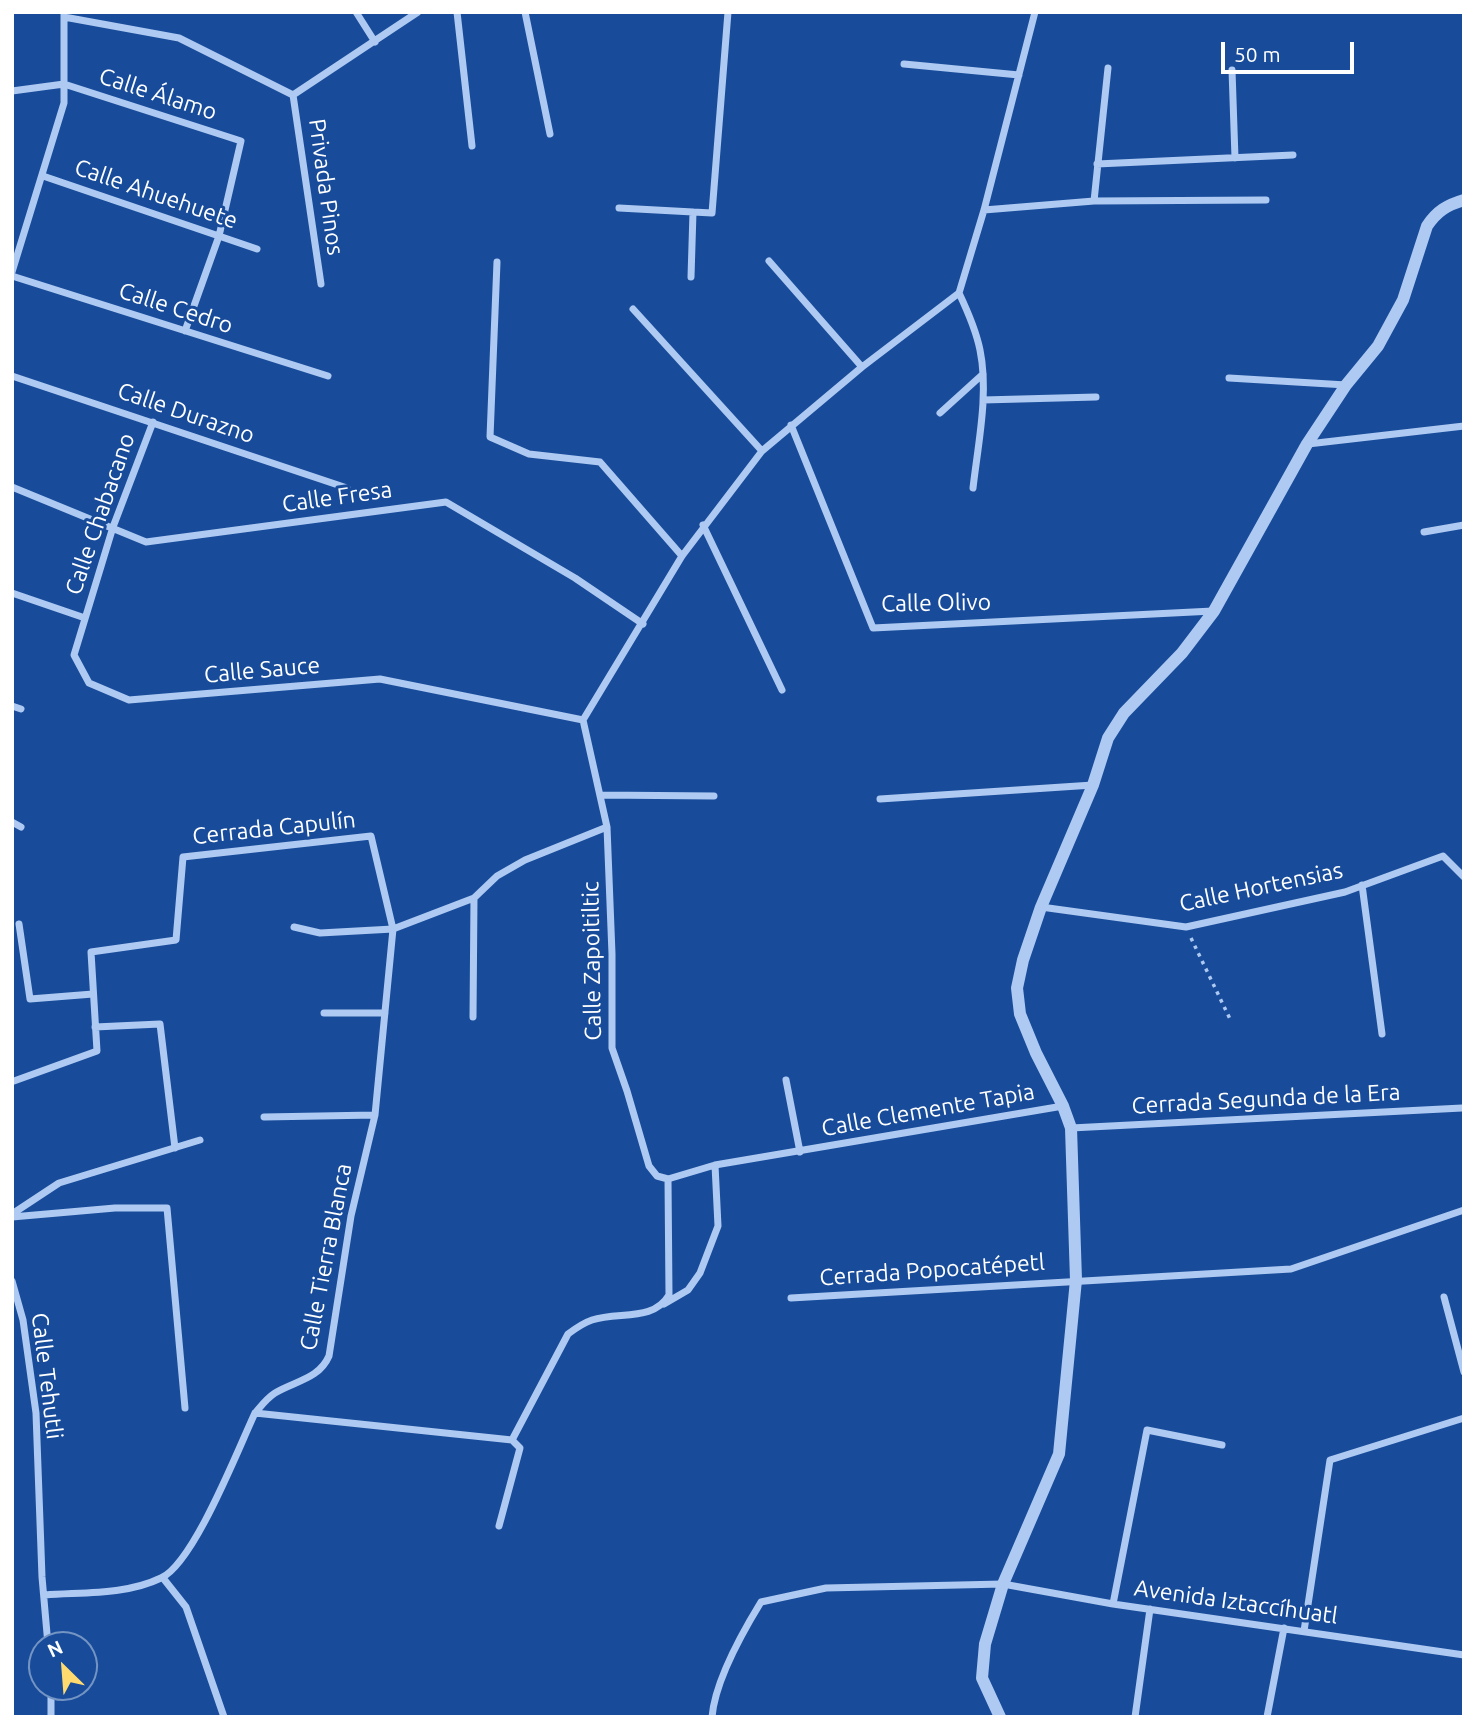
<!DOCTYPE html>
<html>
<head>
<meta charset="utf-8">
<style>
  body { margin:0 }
  #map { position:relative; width:1476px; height:1729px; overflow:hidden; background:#184c9b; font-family:Ubuntu,sans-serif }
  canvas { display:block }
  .frame { position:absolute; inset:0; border:14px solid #fff; pointer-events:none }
  .north { position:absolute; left:28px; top:1631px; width:70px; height:70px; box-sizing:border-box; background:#184c9b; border:2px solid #7494c3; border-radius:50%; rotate:335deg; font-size:19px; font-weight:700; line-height:28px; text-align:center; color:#fff }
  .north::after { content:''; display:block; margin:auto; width:24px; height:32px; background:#ffdb6f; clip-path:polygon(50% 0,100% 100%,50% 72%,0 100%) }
  .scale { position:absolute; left:1221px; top:42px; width:133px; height:32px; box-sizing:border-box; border:4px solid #fff; border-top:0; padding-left:9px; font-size:21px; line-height:24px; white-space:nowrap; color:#fff; -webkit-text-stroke:5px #184c9b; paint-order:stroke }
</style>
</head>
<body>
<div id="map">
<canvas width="1476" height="1729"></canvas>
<div class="frame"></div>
<div class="north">N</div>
<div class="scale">50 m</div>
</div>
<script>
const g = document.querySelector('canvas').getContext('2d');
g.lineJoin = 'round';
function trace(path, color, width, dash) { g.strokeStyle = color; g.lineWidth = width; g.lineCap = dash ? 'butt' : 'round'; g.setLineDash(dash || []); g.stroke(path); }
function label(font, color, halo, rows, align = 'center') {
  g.font = font + ' Ubuntu,sans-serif'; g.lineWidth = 6; g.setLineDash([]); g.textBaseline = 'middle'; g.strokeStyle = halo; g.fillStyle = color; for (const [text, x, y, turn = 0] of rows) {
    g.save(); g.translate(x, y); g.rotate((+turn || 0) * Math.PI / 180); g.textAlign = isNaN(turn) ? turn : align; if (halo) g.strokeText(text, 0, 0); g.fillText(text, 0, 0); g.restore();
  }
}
const path = new Path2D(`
  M1191 938 1231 1021`);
const minor = new Path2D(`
  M356 12 375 42
  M457 12 472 146
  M525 12 550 134
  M64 17 179 38 293 95
  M904 64 1019 75
  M1232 70 1235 158
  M12 91 64 84 241 141 219 236 185 331
  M293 95 321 284
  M293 95 418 12
  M1097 164 1293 155
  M43 176 257 249
  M1094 201 1108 68
  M619 208 693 212 691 277
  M984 210 1094 201 1266 200
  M693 212 712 213 728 12
  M769 261 862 367
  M497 262 490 437 529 454 600 462 682 556
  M12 272 64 103V12
  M12 276 328 376
  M959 293C968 312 976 330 980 350 989 394 978 444 973 488
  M633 309 762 451
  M12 376 347 488
  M1229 378 1346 385
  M983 400 1096 397
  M940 413 983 374
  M153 422 113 527 74 655 89 683 129 700 380 679 583 720
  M791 425 873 628 1213 611
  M1308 444 1464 426
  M12 487 146 542 446 502 575 578 643 624
  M703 525 782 690
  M1424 532 1464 525
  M12 593 85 618
  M12 706 21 709
  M583 720 682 556 762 451 862 367 959 293 984 210 1035 12
  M583 720 607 827 612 954V1048L627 1091 649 1166 657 1176 668 1179 715 1165
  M600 795 714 796
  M880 799 1093 785
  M12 822 21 827
  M1362 885 1382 1034
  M1041 907 1186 927 1345 892 1443 856 1464 877
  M19 924 30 999 93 994
  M294 927 320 933 393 929 474 898 497 876 525 860 607 827
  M324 1013H385
  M473 1017 474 898
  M95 1027 160 1024 175 1148
  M786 1080 800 1152
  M14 1081 97 1051 91 952 176 940 183 857 371 836 393 929 375 1115 351 1216 329 1356C319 1379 295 1381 275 1393 267 1398 261 1406 255 1413 238 1449 194 1563 161 1578 126 1595 82 1592 45 1595
  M264 1117 375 1115
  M1071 1128 1462 1108
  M12 1214 59 1183 200 1140
  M12 1217 115 1208H167L185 1408
  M12 1281 23 1320 36 1413 42 1577 48 1645
  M1444 1297 1464 1372
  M791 1298 1291 1269 1464 1210
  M664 1304 688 1290 700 1273 718 1226 715 1165 1063 1106
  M255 1413 512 1440 520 1448 499 1526
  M512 1440 568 1334C576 1328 583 1323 592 1320 619 1311 653 1322 669 1295L668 1179
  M163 1578 186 1607 224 1717
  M1113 1604 1147 1430 1222 1445
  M1304 1631 1330 1460 1464 1418
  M51 1687V1717
  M712 1717C715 1681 742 1633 761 1602L826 1588 1003 1584 1113 1604 1464 1655
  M1135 1717 1150 1609
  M1267 1717 1284 1628`);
const tertiary = new Path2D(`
  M1000 1717 982 1678 985 1644 1003 1584 1059 1454 1076 1280 1071 1128 1063 1106 1036 1053 1020 1014 1017 988 1023 960 1041 907 1093 785 1108 738 1124 713 1182 653 1214 611 1307 444 1346 385 1378 346 1403 300 1427 226C1437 211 1447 205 1464 200`);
const streetNames = [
  ["Calle Álamo",158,94,18],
  ["Privada Pinos",326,187,82],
  ["Calle Ahuehuete",156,194,19],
  ["Calle Cedro",176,308,18],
  ["Calle Durazno",186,413,19],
  ["Calle Fresa",337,497,-8],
  ["Calle Chabacano",100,514,-71],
  ["Calle Olivo",936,603,-1],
  ["Calle Sauce",262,670,-5],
  ["Cerrada Capulín",274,828,-6],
  ["Calle Hortensias",1261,887,-12],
  ["Calle Zapoitiltic",592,961,-91],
  ["Cerrada Segunda de la Era",1266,1099,-3],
  ["Calle Clemente Tapia",928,1110,-10],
  ["Calle Tierra Blanca",326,1257,-79],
  ["Cerrada Popocatépetl",932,1270,-4],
  ["Calle Tehutli",47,1376,83],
  ["Avenida Iztaccíhuatl",1236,1602,8]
];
trace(path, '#aecaf2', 3.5, [3.5, 5]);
trace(minor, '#aecaf2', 7);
trace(tertiary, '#aecaf2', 12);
label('23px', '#fff', '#184c9b', streetNames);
</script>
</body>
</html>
